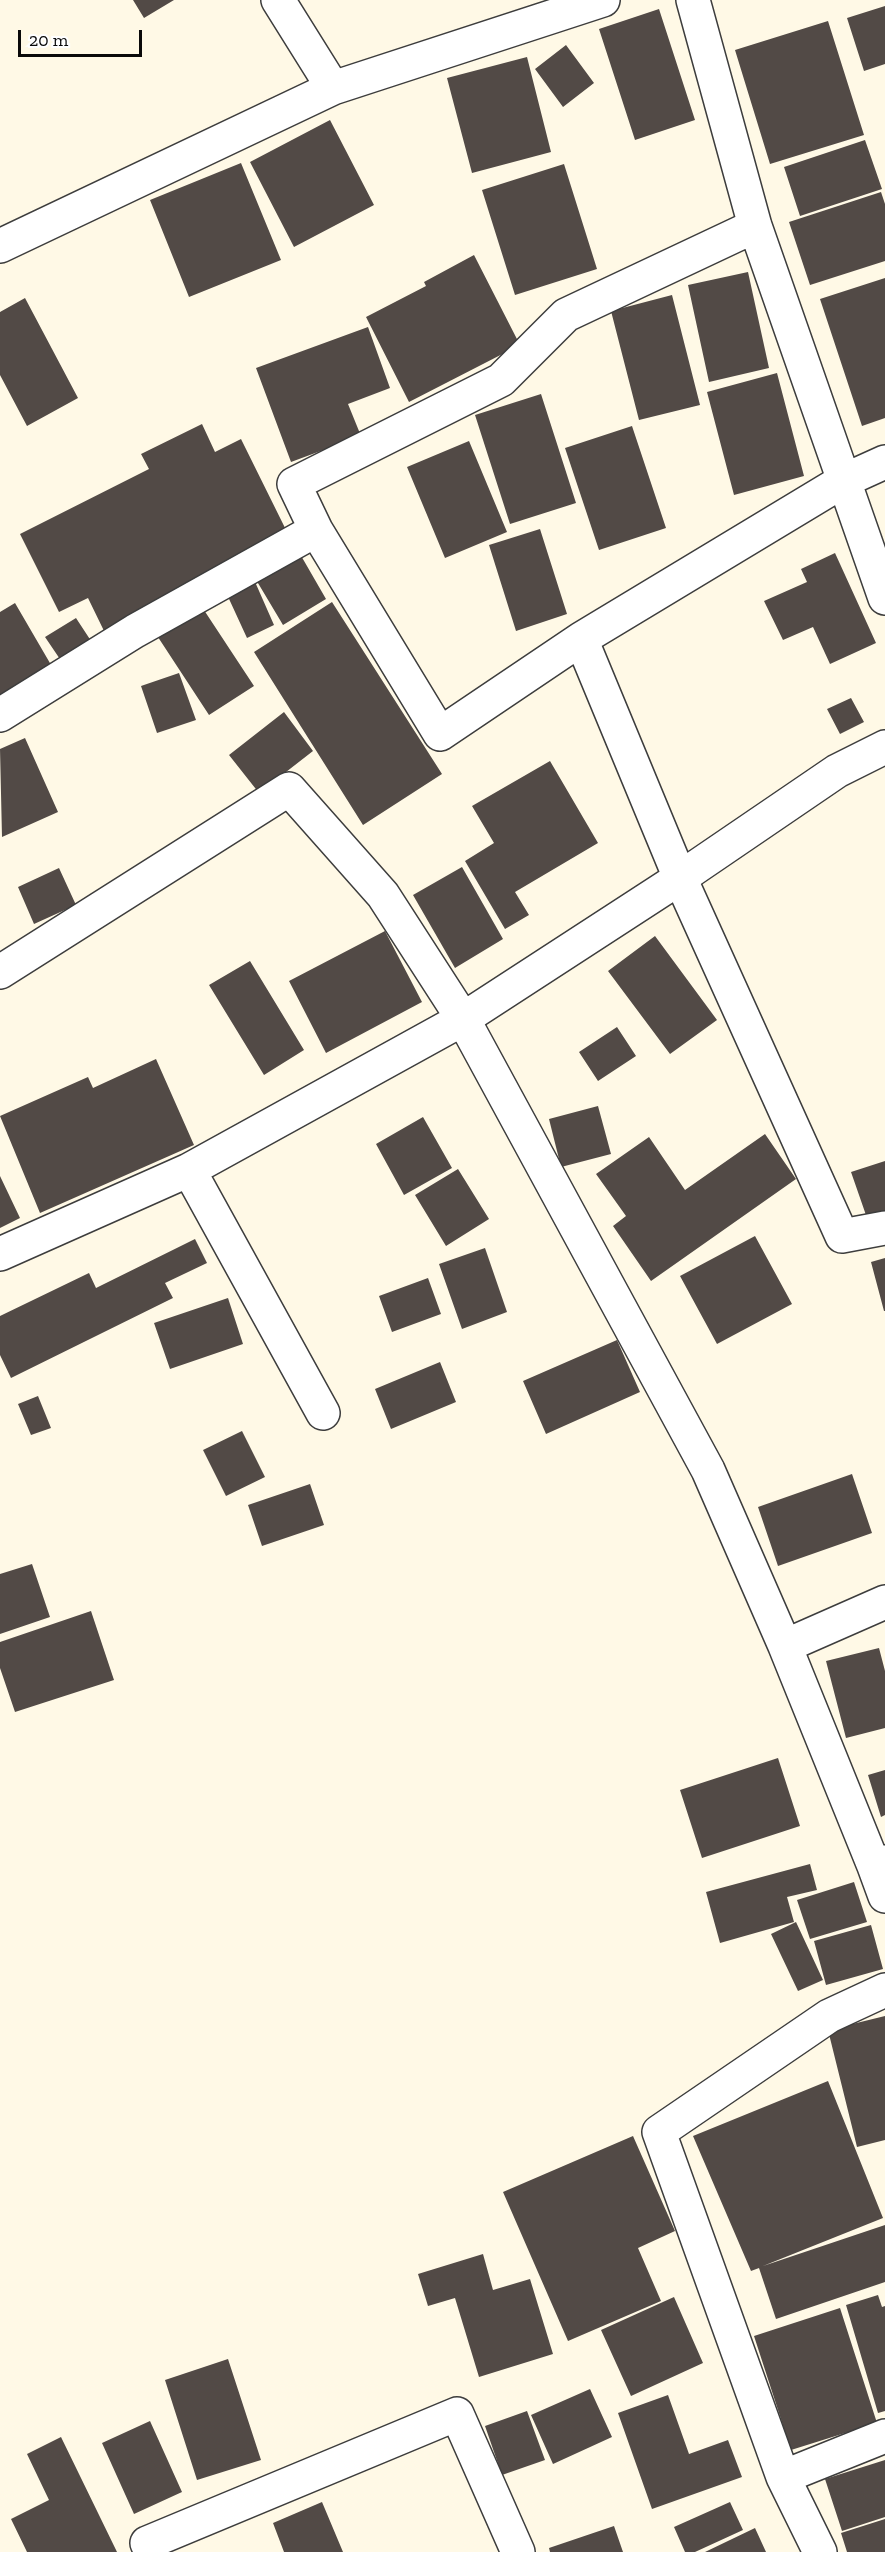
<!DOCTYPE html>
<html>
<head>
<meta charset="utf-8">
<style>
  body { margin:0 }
  #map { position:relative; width:885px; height:2552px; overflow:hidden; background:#fff9e6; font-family:"Zilla Slab",serif }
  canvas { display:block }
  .scale { position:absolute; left:18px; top:30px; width:124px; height:27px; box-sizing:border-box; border:3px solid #0a0a0a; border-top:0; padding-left:8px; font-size:18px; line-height:21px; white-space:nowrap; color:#0a0a0a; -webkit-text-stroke:4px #fff; paint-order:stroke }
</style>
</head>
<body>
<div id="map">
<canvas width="885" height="2552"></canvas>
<div class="scale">20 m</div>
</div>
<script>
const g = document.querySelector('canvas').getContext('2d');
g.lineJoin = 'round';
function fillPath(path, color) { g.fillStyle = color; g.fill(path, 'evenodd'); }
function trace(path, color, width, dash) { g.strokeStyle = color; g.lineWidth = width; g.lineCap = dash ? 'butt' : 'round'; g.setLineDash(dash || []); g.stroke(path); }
const building = new Path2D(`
  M133 0H174L144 18Z
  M885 6V64L864 71 847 18Z
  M659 9 695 120 635 140 599 29Z
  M828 21 864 135 770 164 735 50Z
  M566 45 594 83 563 107 535 69Z
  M527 57 551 152 472 173 447 78Z
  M330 120 374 205 294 247 250 162Z
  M865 140 882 189 800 216 784 167Z
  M241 163 281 260 189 297 150 200Z
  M564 164 597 269 515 295 482 190Z
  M881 192 885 204V261L810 285 789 222Z
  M474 255 520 345 409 402 366 317 426 286 424 282Z
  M748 272 769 368 709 382 688 285Z
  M885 278V418L862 426 820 299Z
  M672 295 700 405 639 420 611 311Z
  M25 298 78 398 27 426 0 375V312Z
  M368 327 390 388 348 404 361 436 291 462 256 368Z
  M777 373 804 476 734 495 707 392Z
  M541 394 576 503 510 524 475 415Z
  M202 424 215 452 241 439 290 538 105 633 88 598 59 612 20 534 149 469 141 454Z
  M632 426 666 528 599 550 565 448Z
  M469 441 507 532 445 558 407 467Z
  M540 529 567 614 516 631 489 545Z
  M296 547 326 599 283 625 252 573Z
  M835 553 876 643 830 664 813 627 783 640 764 601 807 582 801 569Z
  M252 575 274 625 247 638 224 588Z
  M198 601 254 686 209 715 154 631Z
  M332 602 442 774 363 825 254 652Z
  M15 603 54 670 0 703V612Z
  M76 618 95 647 66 668 45 637Z
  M179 673 196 720 157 733 141 686Z
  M851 698 864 722 840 734 827 709Z
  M284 712 313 751 259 793 229 755Z
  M25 738 58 812 2 837 0 749Z
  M550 761 598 843 515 892 529 915 505 929 465 861 494 843 472 806Z
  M462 867 503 939 455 968 413 895Z
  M59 868 76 905 34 924 18 887Z
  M385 931 422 1002 326 1053 289 981Z
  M655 936 717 1020 670 1054 608 971Z
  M250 961 304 1050 264 1075 209 985Z
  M617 1027 636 1056 598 1081 579 1052Z
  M156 1059 194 1145 40 1213 0 1116 88 1077 93 1088Z
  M598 1106 611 1154 561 1167 549 1119Z
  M423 1117 452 1168 404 1195 376 1144Z
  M765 1134 796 1179 651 1281 613 1226 626 1216 596 1174 649 1137 685 1190Z
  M885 1161V1212L867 1218 851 1172Z
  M458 1169 489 1219 446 1246 415 1195Z
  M0 1176 20 1218 0 1228Z
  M755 1236 792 1304 717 1344 680 1276Z
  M195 1239 207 1263 165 1283 173 1298 11 1378 0 1355V1316L89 1273 96 1288Z
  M485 1248 507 1312 462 1329 439 1264Z
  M885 1258V1311H884L871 1262Z
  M428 1278 441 1314 392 1332 379 1296Z
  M228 1298 243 1344 170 1369 154 1323Z
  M617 1340 640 1392 546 1434 523 1381Z
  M440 1362 456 1402 391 1429 375 1389Z
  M38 1396 51 1428 31 1435 18 1404Z
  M242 1431 265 1477 226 1496 203 1450Z
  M852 1474 872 1533 778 1566 758 1507Z
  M310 1484 324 1525 262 1546 248 1505Z
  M32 1564 50 1617 0 1634V1574Z
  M91 1611 114 1680 15 1712 0 1668V1642Z
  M879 1648 885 1671V1728L846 1738 826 1661Z
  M778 1758 800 1826 702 1858 680 1790Z
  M885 1770V1815L881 1817 868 1775Z
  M810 1864 817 1890 787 1897 794 1922 720 1943 706 1892Z
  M854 1882 867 1922 810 1939 797 1900Z
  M796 1922 823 1980 798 1991 771 1934Z
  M871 1925 883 1969 826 1985 814 1941Z
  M885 2016V2140L857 2147 828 2030Z
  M828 2081 883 2218 763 2266 885 2225V2282L776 2319 759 2268 751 2271 693 2136Z
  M633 2136 675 2231 638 2248 661 2301 568 2341 503 2192Z
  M483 2254 493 2290 530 2279 553 2354 479 2377 455 2298 428 2306 418 2274Z
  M878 2295 882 2307 885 2306V2411L878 2413 846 2305Z
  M674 2297 703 2363 631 2396 601 2330Z
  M840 2308 877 2423 791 2450 754 2336Z
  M228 2359 261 2460 197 2480 165 2380Z
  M590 2389 612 2437 553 2464 531 2415Z
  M668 2395 689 2454 728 2440 742 2477 652 2509 618 2413Z
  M527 2411 545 2460 502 2475 485 2426Z
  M150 2421 182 2492 134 2514 102 2443Z
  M61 2437 117 2552H27L11 2519 49 2500 27 2454Z
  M885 2460V2517L842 2531 825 2479Z
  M322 2502 343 2552H284L273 2523Z
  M730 2502 743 2530 695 2552H685L674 2527Z
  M885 2519V2552H847L841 2533Z
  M614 2526 623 2552H550L549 2548Z
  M755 2528 766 2552H705Z`);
const minor = new Path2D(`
  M278 0 333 88
  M693 0 755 226 885 598
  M0 246 333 88 603 0
  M316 530 440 734 581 639 680 878 837 771 885 747
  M581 639 843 481 885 462
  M0 715 135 631 316 530 294 484 501 380 566 315 755 226
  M0 972 289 789 383 895 463 1019 708 1470 785 1646 874 1866
  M189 1170 323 1413
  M0 1254 189 1170 463 1019 680 878 842 1236 885 1228
  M785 1646 885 1602
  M885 1862 874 1866 885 1896
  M783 2477 659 2132 829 2016 885 1990
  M151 2552 147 2543 457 2414 518 2552
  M820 2552 783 2477 885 2436`);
fillPath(building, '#524a46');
trace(minor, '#3d3d3d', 36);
trace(minor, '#fff', 33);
</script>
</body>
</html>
